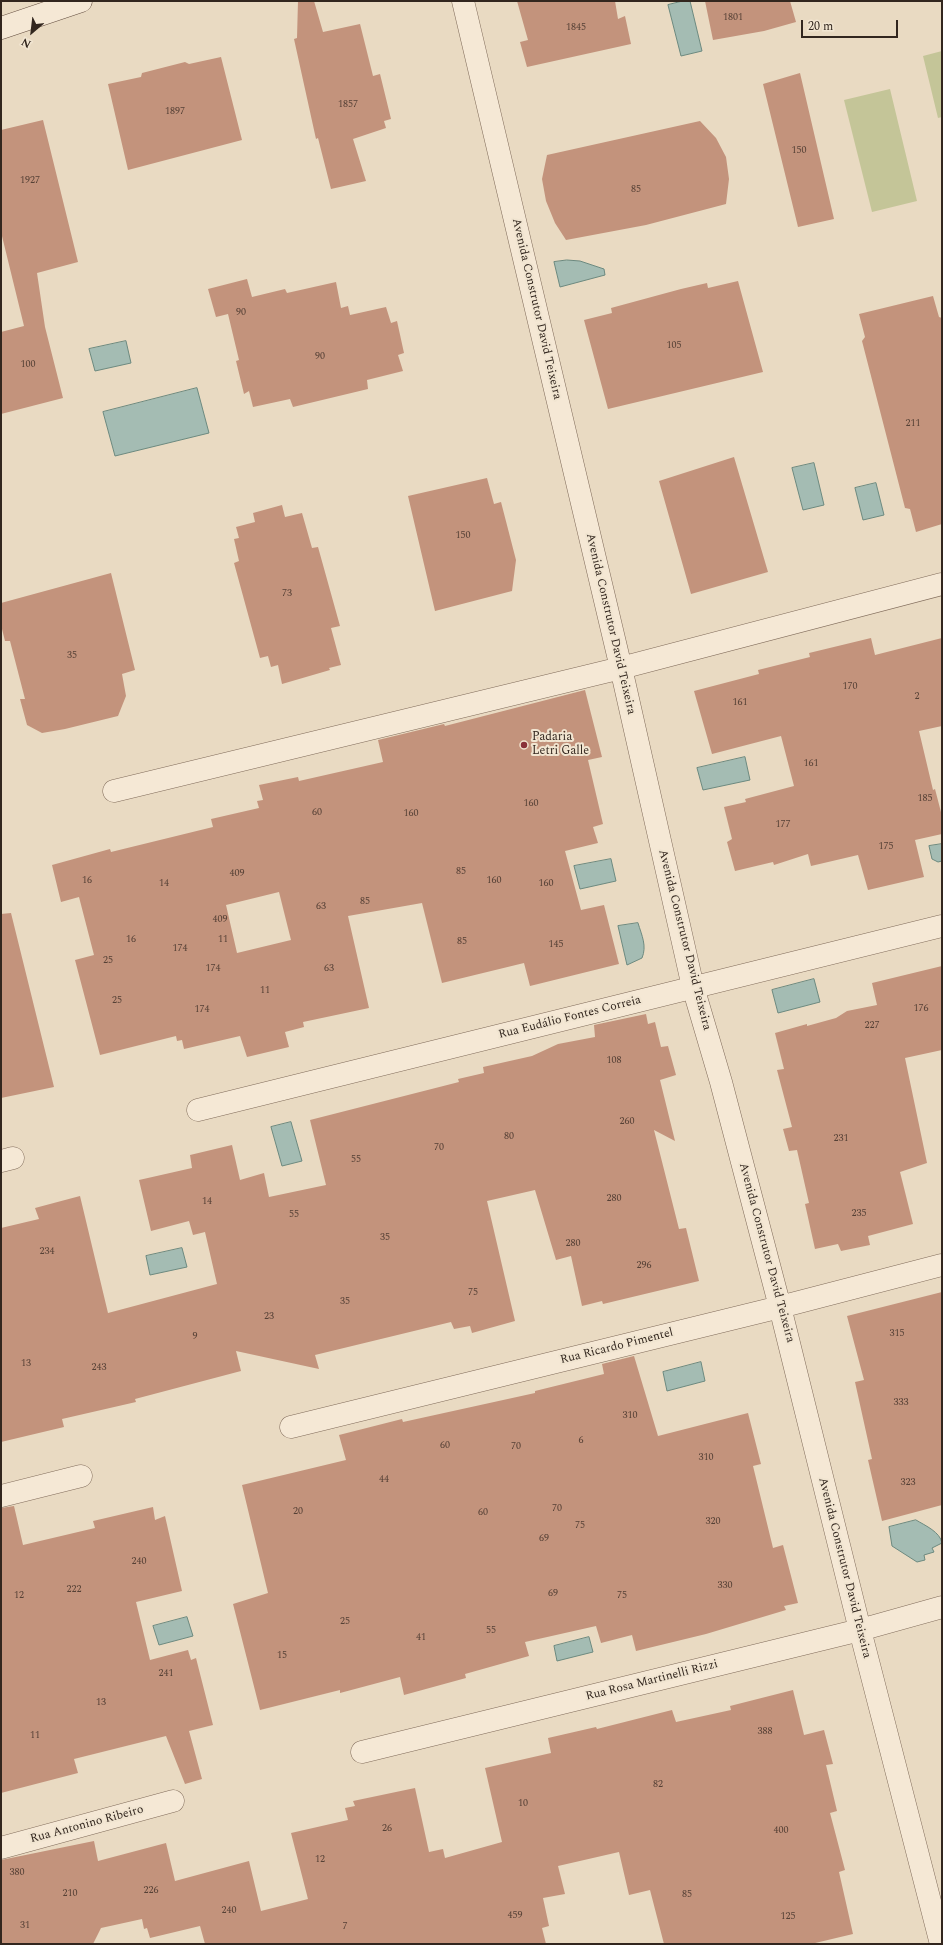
<!DOCTYPE html>
<html>
<head>
<meta charset="utf-8">
<style>
  body { margin:0 }
  #map { position:relative; width:943px; height:1945px; overflow:hidden; background:#e9dac2; font-family:Spectral,serif }
  canvas { display:block }
  .frame { position:absolute; inset:0; border:2px solid #32261e; pointer-events:none }
  .north { position:absolute; left:12px; top:12px; width:40px; height:40px; -webkit-text-stroke:3px #f1e5d1; paint-order:stroke; rotate:208deg; font-size:11px; font-weight:700; line-height:16px; text-align:center; color:#32261e }
  .north::after { content:''; display:block; margin:auto; width:14px; height:18px; background:#32261e; clip-path:polygon(50% 0,100% 100%,50% 72%,0 100%) }
  .scale { position:absolute; left:801px; top:20px; width:97px; height:18px; box-sizing:border-box; border:2px solid #32261e; border-top:0; padding-left:5px; font-size:12px; line-height:14px; white-space:nowrap; color:#32261e; -webkit-text-stroke:3px #f1e5d1; paint-order:stroke }
</style>
</head>
<body>
<div id="map">
<canvas width="943" height="1945"></canvas>
<div class="frame"></div>
<div class="north">N</div>
<div class="scale">20 m</div>
</div>
<script>
const g = document.querySelector('canvas').getContext('2d');
g.lineJoin = 'round';
function fillPath(path, color) { g.fillStyle = color; g.fill(path, 'evenodd'); }
function trace(path, color, width, dash) { g.strokeStyle = color; g.lineWidth = width; g.lineCap = dash ? 'butt' : 'round'; g.setLineDash(dash || []); g.stroke(path); }
function label(font, color, halo, rows, align = 'center') {
  g.font = font + ' Spectral,serif'; g.lineWidth = 4; g.setLineDash([]); g.textBaseline = 'middle'; g.strokeStyle = halo; g.fillStyle = color; for (const [text, x, y, turn = 0] of rows) {
    g.save(); g.translate(x, y); g.rotate((+turn || 0) * Math.PI / 180); g.textAlign = isNaN(turn) ? turn : align; if (halo) g.strokeText(text, 0, 0); g.fillText(text, 0, 0); g.restore();
  }
}
const green = new Path2D(`
  M942 51V117L938 118 923 56Z
  M890 89 917 201 872 212 844 100Z`);
const water = new Path2D(`
  M683 1H690L702 51 681 56 668 5Z
  M567 260 580 261 604 269 605 275 560 287 554 262Z
  M126 341 131 363 95 371 89 349Z
  M197 388 209 433 115 456 103 412Z
  M814 463 824 505 803 510 792 468Z
  M876 483 884 515 863 520 855 488Z
  M745 757 750 780 703 790 697 768Z
  M942 844V861L938 862 932 859 929 846Z
  M611 859 616 881 580 889 574 866Z
  M638 923C642 936 647 946 642 958L627 965 618 926Z
  M814 979 820 1002 778 1013 772 990Z
  M291 1122 302 1161 282 1166 271 1127Z
  M182 1248 187 1267 150 1275 146 1256Z
  M701 1362 705 1381 667 1391 663 1372Z
  M916 1520C926 1526 940 1532 942 1543L932 1548 934 1552 924 1555 925 1560 917 1562 892 1546 889 1527Z
  M187 1617 193 1636 159 1645 153 1626Z
  M589 1637 593 1652 557 1661 554 1646Z`);
const building = new Path2D(`
  M298 1H314L323 32 360 24 373 76 380 74 391 119 384 121 386 128 353 139 366 181 331 189 318 138 316 139 294 39 297 38Z
  M517 1H615L618 19 625 16 631 44 527 67 520 42 528 40Z
  M705 1H790L796 22 764 31 713 40Z
  M221 57 242 140 128 170 108 84 141 77 142 73 185 62 189 64Z
  M800 73 834 219 798 227 763 84Z
  M43 120 78 262 37 273 45 327 63 398 1 414V332L24 326 1 232V130Z
  M700 121 716 138 726 157 729 179 726 204 646 225 566 240 555 223 546 201 542 179 547 155Z
  M247 279 252 297 285 289 287 293 336 282 341 308 348 306 350 315 386 307 391 323 397 321 404 353 398 355 403 371 367 380 368 389 293 407 290 399 253 407 249 391 244 394 236 361 239 360 228 314 216 317 208 289Z
  M738 281 763 372 608 409 584 320 612 313 611 308 681 289 707 283 708 288Z
  M933 296 939 317 942 318V524L916 532 910 509 905 508 862 341 865 337 859 314Z
  M734 457 768 572 691 594 659 481Z
  M487 478 494 504 501 502 516 560 512 591 435 611 408 496Z
  M282 505 285 517 302 513 312 548 318 547 340 626 331 628 341 665 329 668 330 670 282 684 278 665 271 667 268 656 260 658 234 563 239 561 234 539 239 538 236 527 255 522 253 513Z
  M111 573 135 670 122 674 126 696 118 716 65 729 42 733 27 725 20 699H25L10 641H5L1 625V603Z
  M871 638 875 655 942 638V726L919 731 933 790 935 789 942 816V834L915 840 924 877 868 890 858 855 811 866 808 854 774 865 773 862 735 871 727 842 732 839 724 807 746 802 745 799 794 786 781 736 712 754 694 691 759 674 758 670 810 657 809 653Z
  M585 690 602 757 588 760 603 824 593 827 598 843 565 851 581 910 604 905 619 964 530 986 524 963 442 983 422 903 348 916 369 1008 303 1022 304 1027 285 1032 289 1047 247 1057 240 1036 184 1049 182 1040 177 1041 176 1036 100 1055 75 960 94 955 79 897 61 902 52 865 110 849 111 852 213 827 211 819 259 808 257 801 263 800 259 785 298 777 299 781 383 762 378 740 444 724 445 726ZM279 892 291 940 237 953 226 905Z
  M11 913 54 1087 1 1098V914Z
  M942 966V1050L905 1058 927 1163 900 1172 913 1224 868 1236 870 1245 841 1251 838 1244 815 1249 805 1204 809 1203 797 1150 789 1151 783 1129 792 1127 777 1070 784 1069 775 1033 807 1024V1026L836 1018 847 1011 877 1005 872 983Z
  M646 1014 648 1024 655 1022 661 1047 668 1046 676 1075 660 1080 675 1141 654 1130 679 1229 686 1228 699 1281 603 1304 602 1301 582 1306 571 1256 556 1260 535 1190 487 1201 515 1321 472 1333 470 1326 454 1329 451 1322 315 1355 319 1369 236 1351 241 1371 135 1399 136 1402 62 1419 64 1427 1 1442V1228L39 1219 35 1208 80 1196 108 1313 217 1284 205 1232 193 1235 189 1221 151 1231 139 1180 192 1168 190 1155 232 1145 240 1180 264 1173 269 1197 326 1185 310 1120 459 1082 458 1079 484 1073 483 1067 532 1056 558 1044 595 1037 594 1025Z
  M942 1292V1505L882 1521 868 1460 872 1459 855 1382 864 1380 847 1316Z
  M634 1356 658 1436 748 1413 761 1464 753 1466 773 1548 783 1545 798 1603 784 1606 786 1610 706 1634 636 1651 632 1635 601 1643 596 1626 525 1642 529 1656 465 1674 466 1678 404 1695 400 1677 340 1693V1690L260 1710 233 1604 268 1593 242 1485 346 1460 339 1435 402 1419 403 1422 535 1393V1391L604 1374 602 1364Z
  M14 1506 23 1545 95 1528 93 1521 153 1507 155 1520 165 1516 182 1591 136 1602 150 1660 188 1650 191 1660 196 1658 213 1725 189 1731 202 1779 185 1784 166 1736 74 1759 78 1773 1 1793V1508Z
  M793 1690 804 1735 824 1730 833 1764 826 1765 837 1811 830 1813 845 1870 839 1872 853 1934 811 1944H664L650 1890 629 1895 619 1852 558 1866 565 1894 543 1898 549 1926 542 1928 546 1944H205L200 1926 150 1938 147 1928 144 1929 142 1919 101 1928 93 1944H1V1860L94 1841 98 1861 166 1843 175 1881 249 1861 261 1911 308 1899 291 1833 348 1820 345 1808 355 1806 353 1801 415 1788 429 1852 443 1849 445 1858 502 1842 485 1768 551 1753 548 1738 596 1727 597 1729 672 1710 676 1722 731 1710 730 1706Z`);
const minor = new Path2D(`
  M463 1 621 668 693 987 721 1082 780 1307 860 1630 941 1944
  M114 791 621 668 942 584
  M198 1110 942 926
  M1 1161 13 1158
  M291 1427 780 1307 942 1265
  M1 1496 81 1476
  M362 1752 860 1630 942 1607
  M1 1848 173 1801`);
const secondary = new Path2D(`
  M1 28 81 1`);
const markers = [
  [524,745,4,"#89323a"]
];
const numberNames = [
  ["1801",733,18],
  ["1845",576,28],
  ["1857",348,105],
  ["1897",175,112],
  ["150",799,151],
  ["1927",30,181],
  ["85",636,190],
  ["90",241,313],
  ["105",674,346],
  ["90",320,357],
  ["100",28,365],
  ["211",913,424],
  ["150",463,536],
  ["73",287,594],
  ["35",72,656],
  ["170",850,687],
  ["2",917,697],
  ["161",740,703],
  ["161",811,764],
  ["185",925,799],
  ["160",531,804],
  ["60",317,813],
  ["160",411,814],
  ["177",783,825],
  ["175",886,847],
  ["85",461,872],
  ["409",237,874],
  ["16",87,881],
  ["160",494,881],
  ["14",164,884],
  ["160",546,884],
  ["85",365,902],
  ["63",321,907],
  ["409",220,920],
  ["16",131,940],
  ["11",223,940],
  ["85",462,942],
  ["145",556,945],
  ["174",180,949],
  ["25",108,961],
  ["174",213,969],
  ["63",329,969],
  ["11",265,991],
  ["25",117,1001],
  ["176",921,1009],
  ["174",202,1010],
  ["227",872,1026],
  ["108",614,1061],
  ["260",627,1122],
  ["80",509,1137],
  ["231",841,1139],
  ["70",439,1148],
  ["55",356,1160],
  ["280",614,1199],
  ["14",207,1202],
  ["235",859,1214],
  ["55",294,1215],
  ["35",385,1238],
  ["280",573,1244],
  ["234",47,1252],
  ["296",644,1266],
  ["75",473,1293],
  ["35",345,1302],
  ["23",269,1317],
  ["315",897,1334],
  ["9",195,1337],
  ["13",26,1364],
  ["243",99,1368],
  ["333",901,1403],
  ["310",630,1416],
  ["6",581,1441],
  ["60",445,1446],
  ["70",516,1447],
  ["310",706,1458],
  ["44",384,1480],
  ["323",908,1483],
  ["70",557,1509],
  ["20",298,1512],
  ["60",483,1513],
  ["320",713,1522],
  ["75",580,1526],
  ["69",544,1539],
  ["240",139,1562],
  ["330",725,1586],
  ["222",74,1590],
  ["69",553,1594],
  ["12",19,1596],
  ["75",622,1596],
  ["25",345,1622],
  ["55",491,1631],
  ["41",421,1638],
  ["15",282,1656],
  ["241",166,1674],
  ["13",101,1703],
  ["388",765,1732],
  ["11",35,1736],
  ["82",658,1785],
  ["10",523,1804],
  ["26",387,1829],
  ["400",781,1831],
  ["12",320,1860],
  ["380",17,1873],
  ["226",151,1891],
  ["210",70,1894],
  ["85",687,1895],
  ["240",229,1911],
  ["459",515,1916],
  ["125",788,1917],
  ["31",25,1926],
  ["7",345,1927]
];
const streetNames = [
  ["Avenida Construtor David Teixeira",536,309,77],
  ["Avenida Construtor David Teixeira",610,624,77],
  ["Avenida Construtor David Teixeira",684,940,76],
  ["Rua Eudálio Fontes Correia",570,1018,-14],
  ["Avenida Construtor David Teixeira",766,1253,75],
  ["Rua Ricardo Pimentel",617,1347,-14],
  ["Avenida Construtor David Teixeira",844,1568,76],
  ["Rua Rosa Martinelli Rizzi",652,1681,-14],
  ["Rua Antonino Ribeiro",87,1825,-15]
];
const poiNames = [
  ["Padaria",532,738],
  ["Letri Galle",532,752]
];
fillPath(green, '#c4c598');
fillPath(water, '#a4bcb3');
trace(water, '#6c897f', 1);
fillPath(building, '#c3937c');
trace(minor, '#816c5b', 23);
trace(secondary, '#634d3f', 23);
trace(minor, '#f5e8d5', 22);
trace(secondary, '#f5e8d5', 22);
for (const [x, y, r, color] of markers) { const dot = new Path2D(); dot.arc(x, y, r, 0, 2 * Math.PI); g.fillStyle = color; g.fill(dot); trace(dot, '#f1e5d1', 1.5); }
label('10px', '#564136', null, numberNames);
label('12px', '#32261e', '#f1e5d1', streetNames);
label('12px', '#32261e', '#f1e5d1', poiNames, 'left');
</script>
</body>
</html>
